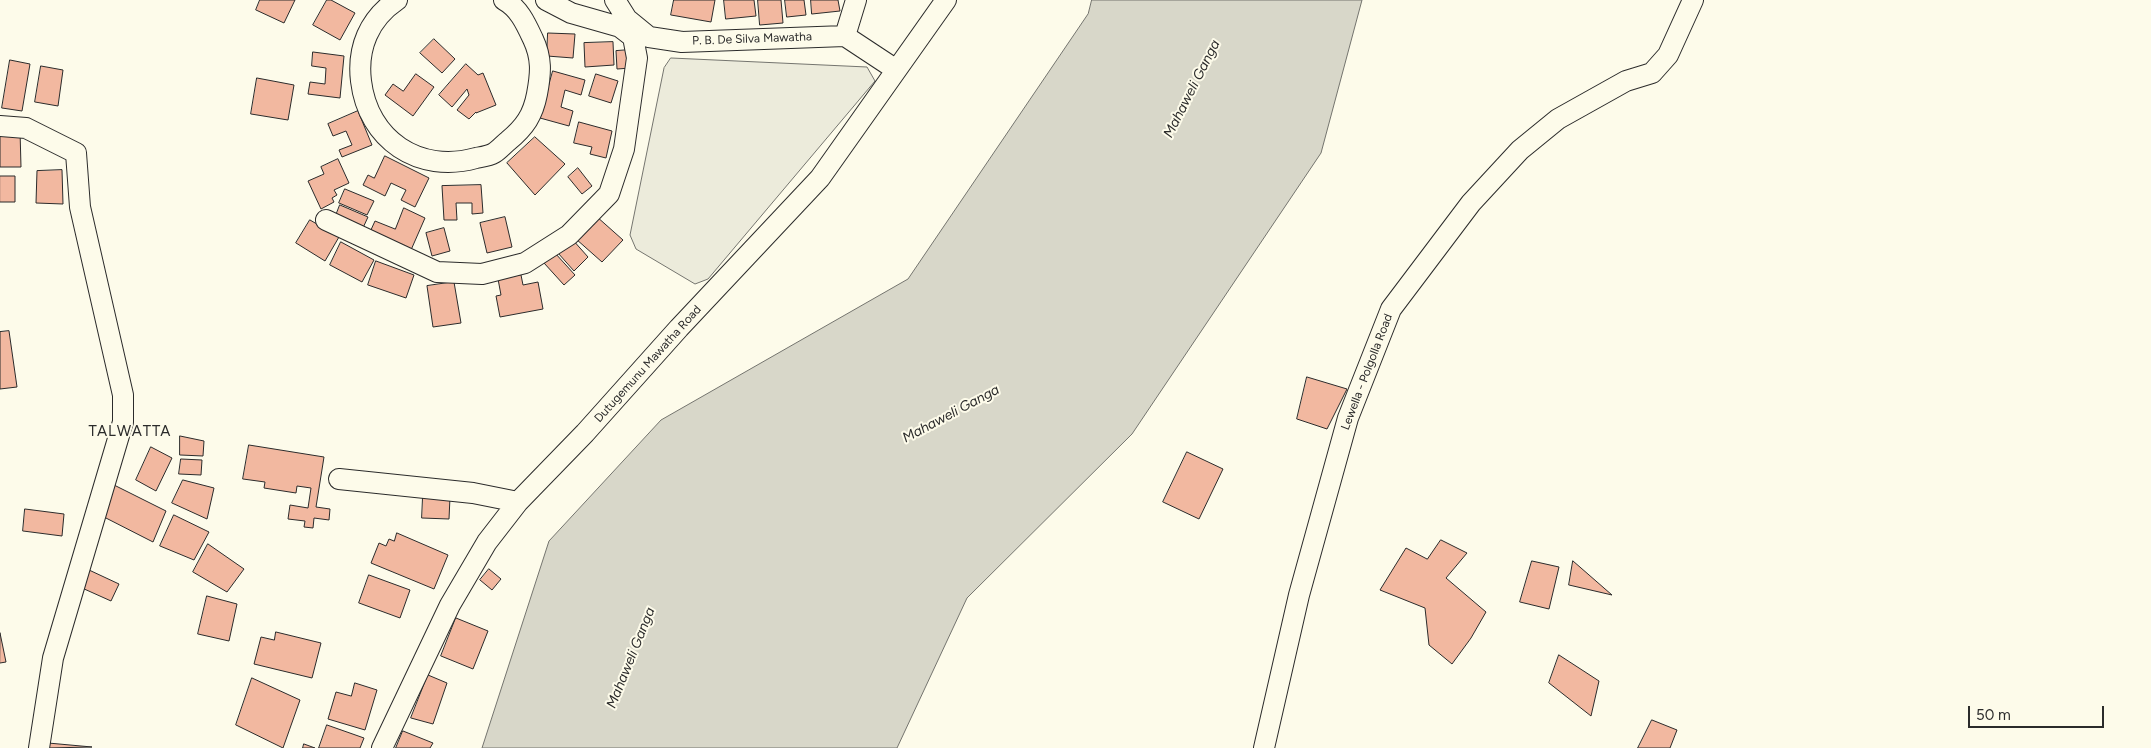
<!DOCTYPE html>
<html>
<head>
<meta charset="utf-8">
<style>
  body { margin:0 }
  #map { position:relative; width:2151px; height:748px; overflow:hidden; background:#fdfbea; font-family:Figtree,sans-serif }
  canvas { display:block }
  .scale { position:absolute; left:1968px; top:706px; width:136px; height:22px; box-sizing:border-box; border:2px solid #2b2b2b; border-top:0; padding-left:6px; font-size:15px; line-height:18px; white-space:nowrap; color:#2b2b2b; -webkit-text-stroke:4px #fdfbea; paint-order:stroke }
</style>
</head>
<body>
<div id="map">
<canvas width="2151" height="748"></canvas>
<div class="scale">50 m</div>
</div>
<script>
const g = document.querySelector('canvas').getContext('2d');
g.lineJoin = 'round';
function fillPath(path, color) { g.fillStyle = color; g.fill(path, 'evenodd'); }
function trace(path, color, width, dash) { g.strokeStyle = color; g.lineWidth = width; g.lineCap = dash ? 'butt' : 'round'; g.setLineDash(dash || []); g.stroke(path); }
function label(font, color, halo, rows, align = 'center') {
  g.font = font + ' Figtree,sans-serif'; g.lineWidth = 4; g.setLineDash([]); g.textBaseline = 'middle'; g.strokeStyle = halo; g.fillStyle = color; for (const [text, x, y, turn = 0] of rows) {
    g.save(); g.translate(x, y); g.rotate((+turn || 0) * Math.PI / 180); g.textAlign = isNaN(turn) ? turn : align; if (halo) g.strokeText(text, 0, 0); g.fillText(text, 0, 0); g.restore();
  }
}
const green = new Path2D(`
  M671 58 867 67 875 81 708 279 695 284 636 249 630 235 664 68Z`);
const water = new Path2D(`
  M1092 0H1362L1321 153 1132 434 967 598 897 748H482L549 541 661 420 908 279 1088 14Z`);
const building = new Path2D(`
  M260 0H295L284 23 256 10Z
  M327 0H331L355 13 340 40 313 25Z
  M674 0H715L711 22 671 15Z
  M724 0H754L756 16 726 19Z
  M758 0H781L783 23 760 25Z
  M785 0H804L806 15 787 17Z
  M811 0H838L840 11 812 14Z
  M548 33 575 34 573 58 547 56Z
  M434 39 455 59 442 73 420 53Z
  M613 42 614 65 585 67 584 43Z
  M630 50 631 68 617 69 616 51Z
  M313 52 344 56 340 98 308 94 310 82 325 84 326 68 312 66Z
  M10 60 30 64 22 111 2 108Z
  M466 64 478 75 483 73 496 105 476 113V112L469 119 457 110 469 95 467 89 452 107 439 95Z
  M41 66 63 70 58 106 35 102Z
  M553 71 585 80 581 95 565 90 561 107 573 111 569 126 540 118Z
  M416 74 434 87 413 116 385 95 393 84 403 91Z
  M596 74 618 81 611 103 589 96Z
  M257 78 294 85 288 120 251 114Z
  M358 111 372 145 342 157 339 150 352 145 346 131 333 136 328 124Z
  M579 122 612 131 606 158 590 154 592 147 574 143Z
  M20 130 21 167H0V131Z
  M535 137 565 164 535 195 507 163Z
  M385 156 429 178 415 207 401 200 406 190 391 183 385 196 363 185 368 175 374 178Z
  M338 159 349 183 334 190 337 195 332 198 334 202 321 209 308 181 324 174 321 167Z
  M578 168 592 186 582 194 568 177Z
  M62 170 63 204 36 203 37 171Z
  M0 176H15V202H0Z
  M481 185 483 213 472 214V203H456L457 220H444L442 186Z
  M345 189 374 201 367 215 339 203Z
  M340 205 368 217 362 230 335 218Z
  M404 208 425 218 411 250 370 232 375 221 395 229Z
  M596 216 623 240 602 262 576 239Z
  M505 217 512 247 487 253 480 223Z
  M310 220 339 237 325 261 296 243Z
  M444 228 450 251 432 256 426 233Z
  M572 239 588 257 574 271 558 253Z
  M341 242 374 260 362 282 330 265Z
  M555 253 575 275 564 285 544 263Z
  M376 261 414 275 406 298 368 285Z
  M521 275 523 285 538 282 543 309 500 317 496 296 501 295 498 279Z
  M454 282 461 323 433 327 427 286Z
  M9 331 17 387 0 389V332Z
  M1307 377 1347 389 1327 429 1297 419Z
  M180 436 204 441 203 456 180 455Z
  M249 445 324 457 316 507 330 509 329 520 314 518 313 528 304 527 305 521 288 519 290 505 308 508 311 488 297 486 296 493 264 488 265 482 243 479Z
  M151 447 172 458 156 491 136 480Z
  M1187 452 1223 469 1199 519 1163 502Z
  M181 459 202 460 201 475 179 474Z
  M183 480 214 488 207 519 172 503Z
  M114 485 166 511 153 542 102 516Z
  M423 496 450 497 449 519 422 518Z
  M25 509 64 514 62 536 23 531Z
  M174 515 209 532 194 560 160 546Z
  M397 533 448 555 434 589 371 563 379 543 386 546 389 539 394 541Z
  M1441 540 1467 553 1446 578 1486 612 1471 638 1452 664 1429 645 1425 608 1380 590 1406 548 1427 559Z
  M208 544 244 569 227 592 193 572Z
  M1532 561 1559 567 1549 609 1520 602Z
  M1573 561 1612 595 1569 585Z
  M489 569 501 579 492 590 480 580Z
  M89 570 119 584 111 601 82 588Z
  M369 575 410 590 400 618 359 603Z
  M207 596 237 604 229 641 198 634Z
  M456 618 488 631 473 669 441 656Z
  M276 632 321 643 312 678 254 664 261 637 274 640Z
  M0 633 6 662 0 663Z
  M1559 655 1599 681 1591 716 1549 683Z
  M428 675 447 683 433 724 411 718Z
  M252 678 300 700 283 748 236 725Z
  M355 683 377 690 365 730 328 719 336 692 351 696Z
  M1652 720 1677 730 1670 748H1638Z
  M327 725 364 738 360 748H319Z
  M403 731 433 743 430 748H396Z
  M48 743 92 747 47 748Z
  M304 744 315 748H303Z`);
const minor = new Path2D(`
  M397 0C369 19 357 48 361 81 368 140 419 174 476 158 481 157 489 156 494 153 499 150 504 144 508 141 525 127 533 115 537 94 541 73 542 58 533 39 526 24 519 8 504 0
  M546 0 571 13 620 27 633 37H637
  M615 0 627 19 649 37 682 42 845 36 895 69
  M845 36 856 0
  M0 126 26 128 76 153 80 207 123 395V422L53 658 39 748
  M326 220 437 272 482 274 525 263 569 235 609 194 624 149 637 58 633 37
  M339 479 473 493 518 502
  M382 748 450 605 487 542 518 502 585 433 679 328 820 178 946 0
  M1264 748 1299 595 1348 418 1391 309 1471 203 1520 150 1558 119 1626 81 1652 73 1668 55 1693 0`);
const streetNames = [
  ["P. B. De Silva Mawatha",752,39,-2],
  ["Dutugemunu Mawatha Road",648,364,-48],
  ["Lewella - Polgolla Road",1367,372,-69]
];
const waterNames = [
  ["Mahaweli Ganga",1192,89,-63],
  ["Mahaweli Ganga",951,414,-28],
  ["Mahaweli Ganga",631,658,-68]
];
const quarterNames = [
  ["TALWATTA",130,432]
];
fillPath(green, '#ecebdb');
trace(green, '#74746e', 1);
fillPath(water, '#d8d7c9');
trace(water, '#74746e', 1);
fillPath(building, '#f2b8a0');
trace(building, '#2b2b2b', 1);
trace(minor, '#2b2b2b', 22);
trace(minor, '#fdfbea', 20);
label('12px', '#2b2b2b', '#fdfbea', streetNames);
label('italic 14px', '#2b2b2b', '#fdfbea', waterNames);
g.letterSpacing = '1px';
label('15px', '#2b2b2b', '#fdfbea', quarterNames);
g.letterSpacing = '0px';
</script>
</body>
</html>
